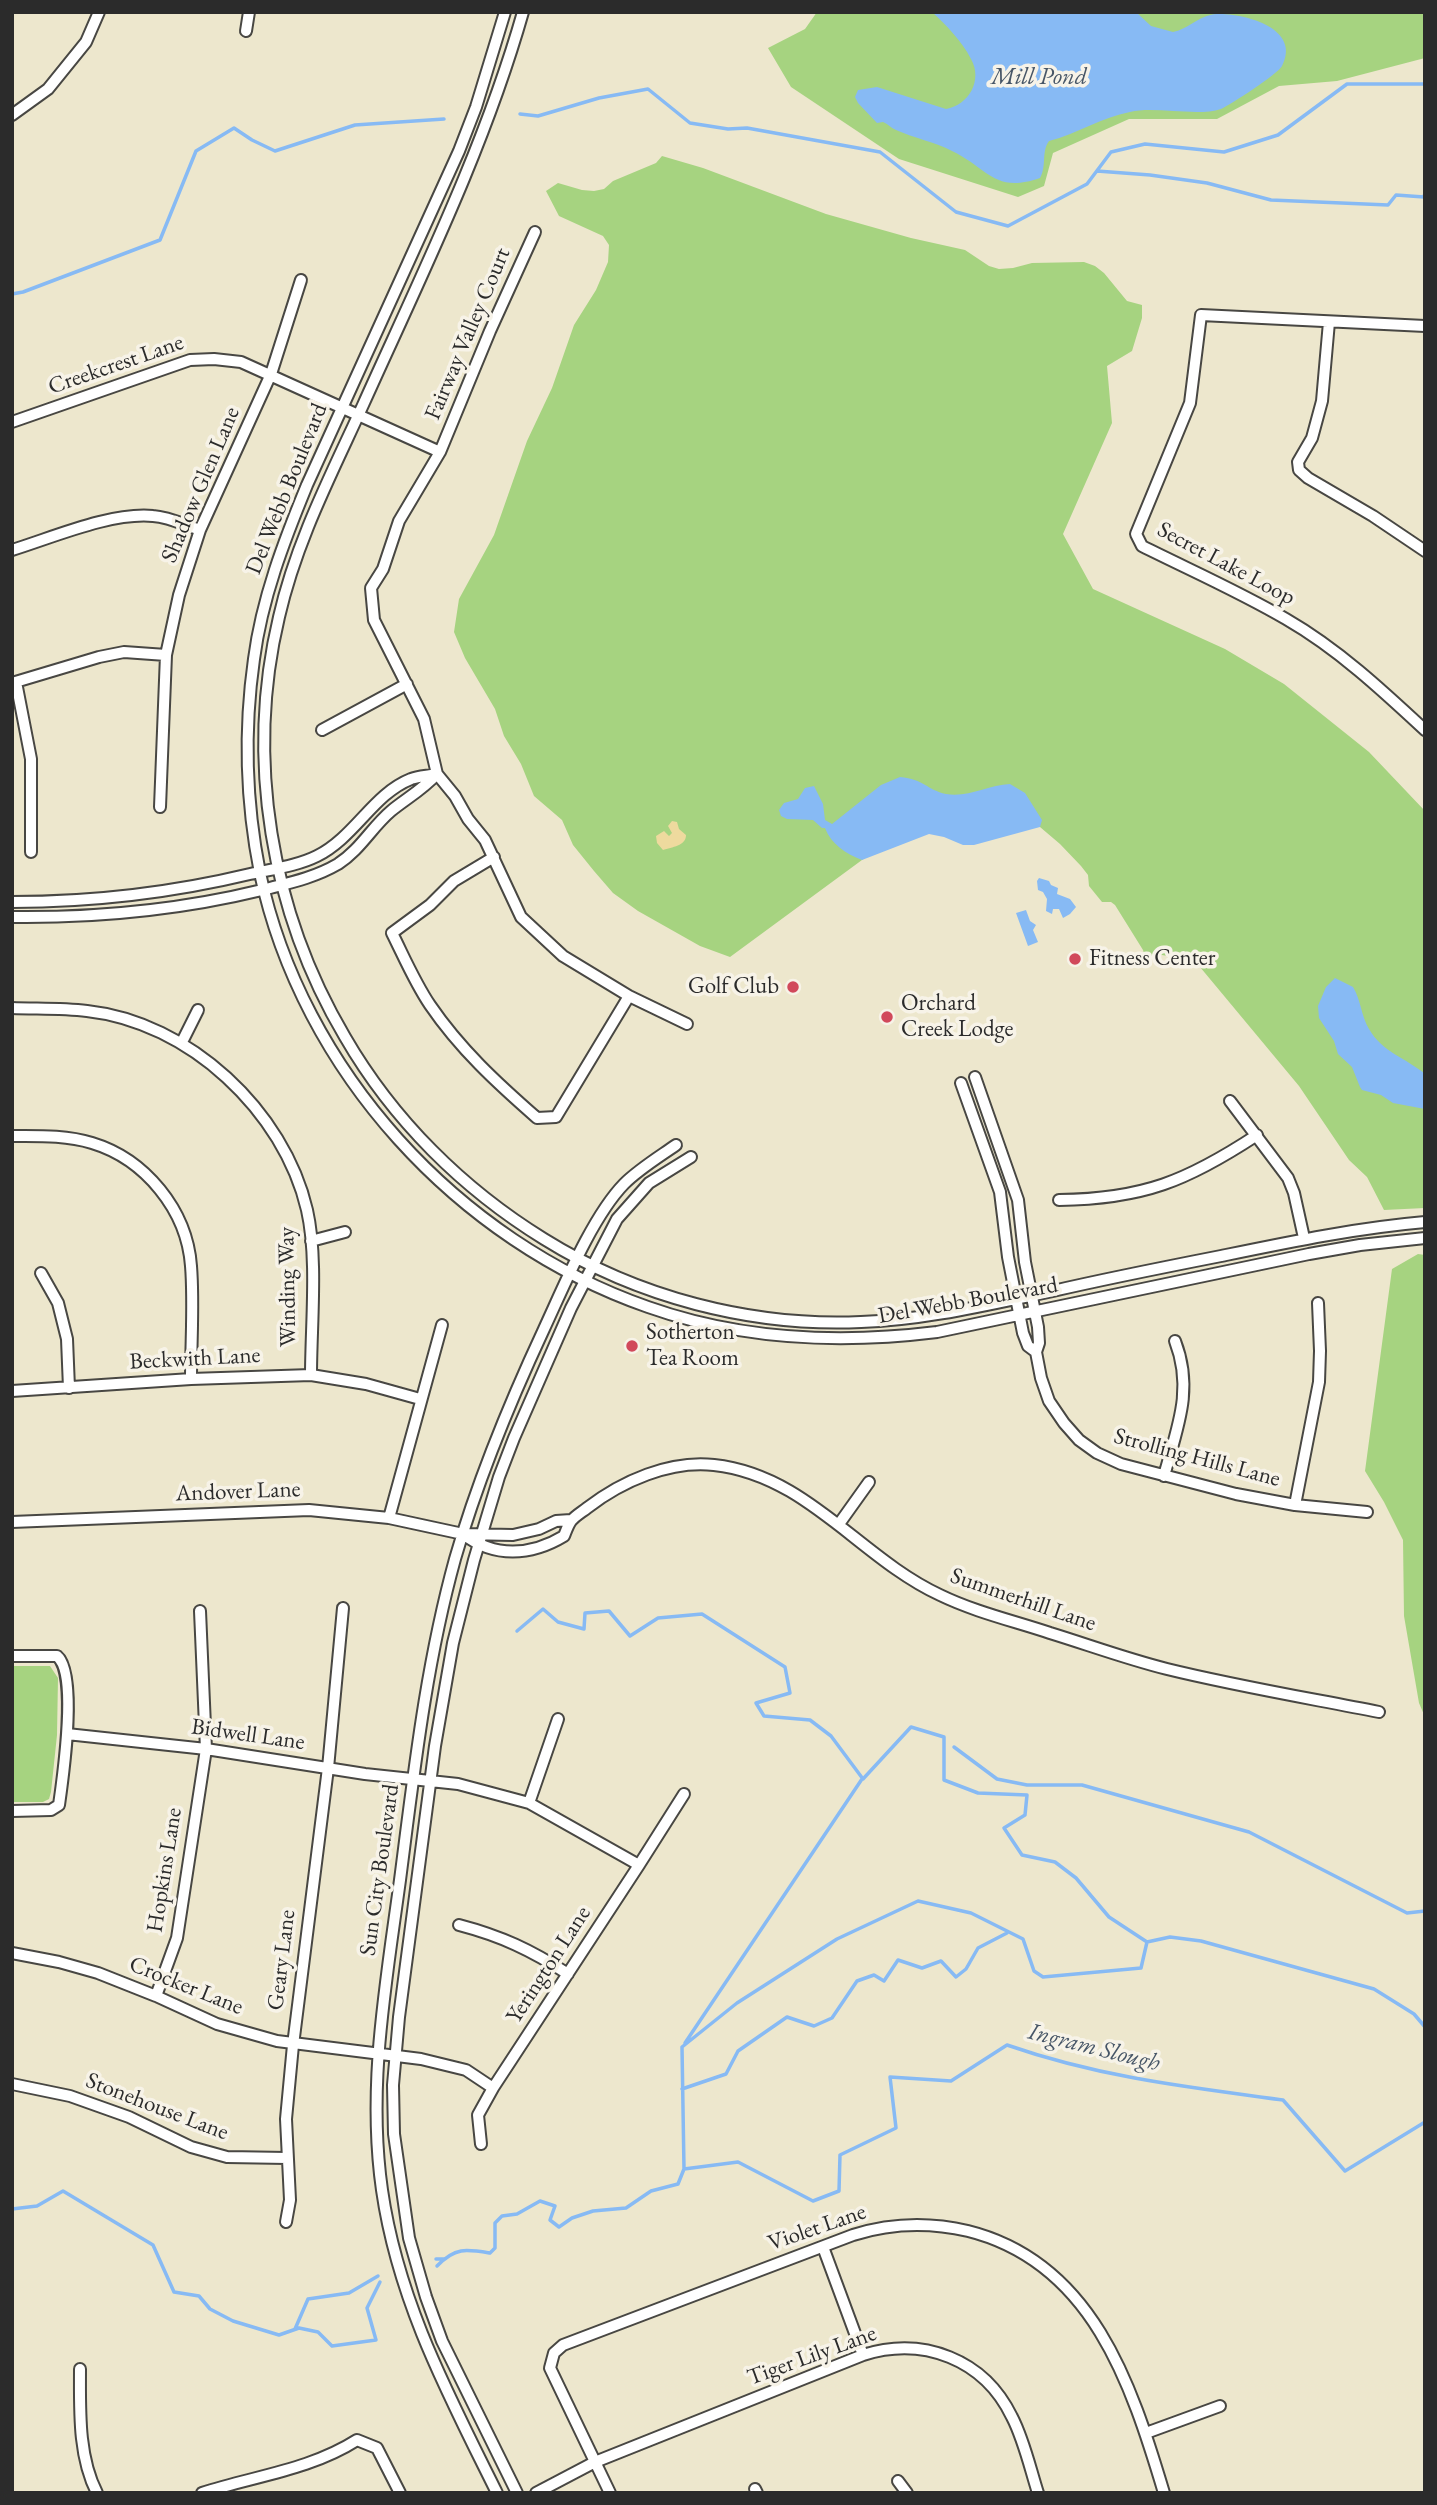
<!DOCTYPE html>
<html>
<head>
<meta charset="utf-8">
<style>
  body { margin:0 }
  #map { position:relative; width:1437px; height:2505px; overflow:hidden; background:#ede7cd; font-family:"EB Garamond",serif }
  canvas { display:block }
  .frame { position:absolute; inset:0; border:14px solid #2b2b2b; pointer-events:none }
</style>
</head>
<body>
<div id="map">
<canvas width="1437" height="2505"></canvas>
<div class="frame"></div>
</div>
<script>
const g = document.querySelector('canvas').getContext('2d');
g.lineJoin = 'round';
function fillPath(path, color) { g.fillStyle = color; g.fill(path, 'evenodd'); }
function trace(path, color, width, dash) { g.strokeStyle = color; g.lineWidth = width; g.lineCap = dash ? 'butt' : 'round'; g.setLineDash(dash || []); g.stroke(path); }
function label(font, color, halo, rows, align = 'center') {
  g.font = font + ' "EB Garamond",serif'; g.lineWidth = 7; g.setLineDash([]); g.textBaseline = 'middle'; g.strokeStyle = halo; g.fillStyle = color; for (const [text, x, y, turn = 0] of rows) {
    g.save(); g.translate(x, y); g.rotate((+turn || 0) * Math.PI / 180); g.textAlign = isNaN(turn) ? turn : align; if (halo) g.strokeText(text, 0, 0); g.fillText(text, 0, 0); g.restore();
  }
}
const green = new Path2D(`
  M817 12H1425V58L1337 81 1279 86 1217 119H1129L1053 153 1044 186 1018 197 899 159 791 87 768 48 805 29Z
  M662 156 703 168 826 214 911 238 965 250 989 266 999 269 1013 268 1032 263 1084 262 1095 266 1104 273 1127 301 1142 305V318L1132 351 1107 366 1112 423 1063 534 1093 589 1225 649 1284 684 1369 752 1425 811V1208L1384 1210 1367 1177 1349 1160 1299 1086 1195 961 1162 955 1153 956 1147 962 1143 950 1115 905 1111 902H1102L1089 886 1088 875 1081 866 1060 844 1040 827 926 820 862 860 730 957 700 946 638 911 613 893 594 871 573 845 562 820 534 796 521 764 504 736 495 709 465 658 454 632 459 599 494 535 527 441 552 388 574 325 596 290 608 262 609 245 603 236 559 216 546 191 558 183 582 190 594 191 604 189 613 181 656 163Z
  M1418 1254 1425 1255V1717L1419 1703 1404 1616 1403 1540 1384 1502 1365 1471 1392 1269Z
  M12 1666H50L58 1678 57 1735 51 1792 49 1799 43 1802H12Z`);
const sand = new Path2D(`
  M672 821 677 822 679 829 686 835C686 846 672 847 663 850L657 843 656 836 664 831 669 836 672 833 668 826Z`);
const water = new Path2D(`
  M932 12H1136L1151 26 1173 32C1189 29 1199 15 1217 14 1244 13 1302 28 1282 66 1278 74 1230 105 1221 109 1197 117 1155 106 1130 112 1102 117 1077 134 1049 141 1041 152 1047 166 1040 178 994 194 988 168 952 151 935 142 914 138 896 130 891 128 888 124 883 122L877 123 858 103 855 97 858 90 877 87 946 109C969 105 983 80 971 59 962 41 946 25 932 12Z
  M900 777C924 779 927 790 946 794 968 798 988 785 1010 784L1025 793 1042 820 1040 827 974 845H963L944 837 929 834 862 860C846 854 831 844 825 828H822L813 820 787 819 781 816 779 810 784 803 798 799 805 788 814 786 823 804 825 820 832 824 881 785Z
  M1039 878 1049 881 1051 885 1058 888 1057 894 1070 899 1076 907 1070 914 1063 918 1059 909H1053L1052 914 1046 911 1047 899 1043 892 1038 890 1037 881Z
  M1026 910 1030 921 1036 925 1033 930 1038 942 1028 946 1016 913Z
  M1335 978 1353 987C1361 1000 1361 1016 1369 1029 1382 1052 1406 1058 1425 1074V1109L1393 1103 1381 1095 1362 1090 1360 1087 1352 1067 1338 1054 1334 1041 1319 1018 1318 1006 1326 987Z`);
const stream = new Path2D(`
  M520 114 538 116 599 98 648 89 690 123 728 129 747 128 880 152 956 212 1008 226 1087 184 1111 152 1145 144 1224 152 1278 135 1347 84H1425
  M1097 171 1150 175 1207 183 1271 200 1388 205 1396 195 1424 197 1425 193
  M12 294 23 292 160 240 196 151 234 128 252 140 275 151 355 125 444 119
  M517 1631 543 1609 558 1622 584 1629 585 1613 609 1611 630 1636 658 1618 702 1614 785 1667 790 1693 756 1703 764 1716 810 1720 831 1736 863 1779 911 1727 944 1737V1780L978 1793 1027 1795 1025 1815 1004 1828 1022 1855 1055 1862 1076 1878 1109 1917 1147 1942 1170 1937 1201 1941 1374 1989 1414 2014 1425 2027
  M954 1747 997 1779 1027 1785H1082L1249 1832 1407 1913 1425 1911
  M685 2043 862 1779
  M682 2089 726 2074 738 2051 787 2017 814 2026 832 2018 857 1981 874 1975 884 1981 898 1960 922 1968 941 1961 956 1977 966 1969 978 1948 1007 1933
  M684 2169 682 2047 737 2003 837 1939 918 1901 971 1913 1023 1939 1034 1971 1043 1977 1141 1968 1147 1942
  M12 2209 37 2206 63 2191 153 2245 174 2292 199 2296 210 2309 233 2321 279 2335 299 2328 318 2332 332 2346 376 2340 367 2308 380 2282
  M436 2259H444
  M437 2266C455 2247 466 2249 490 2253L495 2248V2223L502 2216 517 2214 540 2201 555 2206 550 2220 559 2227 572 2218 593 2211 626 2208 651 2191 678 2184 684 2169 738 2162 813 2201 839 2191 840 2155 896 2128 890 2077 951 2081 1007 2045C1099 2077 1186 2087 1283 2100L1345 2171 1425 2122
  M295 2329 308 2299 349 2293 378 2276`);
const minor = new Path2D(`
  M505 12 476 107 459 151 307 485C284 541 262 598 254 659 244 729 246 803 260 873 302 1071 458 1241 648 1307 741 1340 840 1344 937 1332L1309 1254 1360 1245 1425 1238
  M523 12C484 149 421 276 363 405 331 475 296 542 279 617 245 759 271 912 345 1037 393 1120 463 1189 544 1239 637 1297 751 1327 861 1322 926 1320 990 1304 1053 1291 1109 1278 1165 1267 1221 1256 1289 1242 1356 1228 1425 1222
  M246 31 249 12
  M12 115 48 89 86 42 99 12
  M535 232 490 331 440 452 399 521 383 569 371 588 374 620 424 719 437 774 455 796 468 819 485 840 521 917 563 956 629 996 687 1024
  M1329 322 1322 401 1312 438 1298 462 1299 470 1308 478 1373 516 1425 551
  M1425 326 1201 315 1190 403 1136 534 1142 546C1190 570 1240 592 1286 619 1338 649 1382 690 1425 730
  M12 422 190 360 214 359 241 362 440 452
  M12 550C54 537 111 512 153 516 169 517 185 525 200 530
  M16 682 31 759V852
  M12 683 99 657 124 652 166 655
  M322 730 407 684
  M160 807 166 655 179 595 200 530 271 374 301 280
  M494 857 454 881 430 905 392 933C404 957 415 983 430 1005 460 1049 497 1083 537 1118L556 1117 629 996
  M12 902C93 902 171 893 250 874 272 869 297 866 317 856 355 837 373 794 411 779 418 776 428 776 437 774
  M12 917C96 918 180 910 262 890 289 883 314 878 338 864 360 850 372 827 391 811 407 798 422 790 437 774
  M12 1008C37 1009 62 1008 87 1011 189 1022 284 1111 307 1210 318 1258 311 1325 311 1375
  M182 1042 198 1010
  M975 1077 1018 1200 1025 1262 1038 1327 1039 1343 1036 1352 1041 1378 1049 1401 1064 1423 1079 1440 1097 1453 1121 1464 1236 1494 1295 1505 1367 1512
  M961 1083 1000 1192 1008 1257 1023 1333 1028 1346 1036 1352
  M1230 1101 1288 1178 1294 1193 1304 1238
  M12 1136C39 1136 66 1135 92 1143 145 1159 187 1210 191 1266 194 1303 191 1341 191 1379
  M1059 1200C1143 1199 1187 1181 1257 1135
  M311 1241 345 1232
  M41 1273 58 1303 67 1339 69 1388
  M12 1391 191 1379 311 1375 366 1384 420 1399
  M1164 1476C1177 1428 1194 1390 1175 1341
  M1295 1505 1319 1382 1320 1351 1318 1303
  M389 1518 442 1325
  M12 1522 309 1510 389 1518 463 1534 513 1535 539 1529 556 1521 571 1520
  M839 1524 869 1482
  M463 1534C494 1558 531 1556 564 1536 566 1531 568 1525 571 1521 575 1516 582 1512 587 1508 622 1481 670 1460 714 1465 807 1475 860 1558 940 1595 975 1612 1014 1621 1050 1633 1089 1645 1127 1659 1167 1669 1236 1686 1308 1698 1379 1712
  M12 1656H57C78 1673 63 1777 59 1805L51 1810 12 1811
  M67 1734 206 1749 365 1774 458 1784 529 1803 639 1865
  M529 1803 558 1719
  M459 1925C501 1936 531 1950 568 1974
  M12 1953 59 1962 98 1973 156 1996 217 2024 277 2041 421 2059 466 2070 493 2088
  M156 1996 177 1938 206 1749 200 1611
  M12 2084 70 2096 129 2117 191 2147 227 2157 287 2158
  M481 2144 478 2115 493 2088 639 1865 684 1794
  M286 2222 290 2200 286 2119 293 2045 328 1768 343 1608
  M823 2247 863 2355
  M80 2369C80 2410 78 2456 97 2493
  M1146 2433 1220 2406
  M898 2481 907 2493
  M755 2489 757 2493
  M202 2493C254 2476 310 2470 357 2440L377 2448 400 2493
  M497 2493C448 2394 398 2301 382 2190 367 2086 386 1983 400 1880 414 1772 426 1664 455 1559 478 1479 509 1404 544 1329 564 1286 592 1217 624 1184 639 1169 659 1157 676 1145
  M517 2493 442 2341 426 2297 409 2238 394 2134 393 2085 399 2017 435 1746 453 1643 474 1560 499 1477 514 1438 571 1308 617 1219 649 1183 691 1157
  M536 2493 595 2462 863 2355C923 2336 984 2359 1012 2417 1024 2440 1030 2468 1038 2493
  M610 2493 550 2368 554 2353 563 2345 853 2235C891 2223 929 2222 968 2231 1092 2262 1131 2383 1164 2493`);
const markers = [
  [1075,959,7,"#d1495b"],
  [793,987,7,"#d1495b"],
  [887,1017,7,"#d1495b"],
  [632,1346,7,"#d1495b"]
];
const streetNames = [
  ["Fairway Valley Court",468,334,-67],
  ["Creekcrest Lane",116,365,-19],
  ["Shadow Glen Lane",201,485,-67],
  ["Del Webb Boulevard",287,489,-68],
  ["Secret Lake Loop",1226,564,28],
  ["Winding Way",288,1287,-91],
  ["Del Webb Boulevard",968,1301,-10],
  ["Beckwith Lane",195,1359,-3],
  ["Strolling Hills Lane",1197,1458,15],
  ["Andover Lane",238,1492,-2],
  ["Summerhill Lane",1023,1600,19],
  ["Bidwell Lane",248,1735,8],
  ["Hopkins Lane",165,1870,-81],
  ["Sun City Boulevard",380,1870,-82],
  ["Geary Lane",282,1960,-83],
  ["Yerington Lane",549,1965,-57],
  ["Crocker Lane",186,1986,22],
  ["Stonehouse Lane",157,2107,21],
  ["Violet Lane",817,2228,-19],
  ["Tiger Lily Lane",812,2356,-20]
];
const poiNames = [
  ["Fitness Center",1089,959],
  ["Golf Club",779,987,"right"],
  ["Orchard",901,1004],
  ["Creek Lodge",901,1030],
  ["Sotherton",646,1333],
  ["Tea Room",646,1359]
];
const waterNames = [
  ["Mill Pond",1039,77],
  ["Ingram Slough",1094,2048,14]
];
fillPath(green, '#a6d380');
fillPath(sand, '#eeda9e');
fillPath(water, '#87baf4');
trace(stream, '#87baf4', 3.5);
trace(minor, '#484743', 14);
trace(minor, '#fff', 10);
for (const [x, y, r, color] of markers) { const dot = new Path2D(); dot.arc(x, y, r, 0, 2 * Math.PI); g.fillStyle = color; g.fill(dot); trace(dot, '#f7f3e8', 2.5); }
label('23px', '#2b2b2b', '#f7f3e8', streetNames);
label('23px', '#2b2b2b', '#f7f3e8', poiNames, 'left');
label('italic 24px', '#475667', '#f7f3e8', waterNames);
</script>
</body>
</html>
